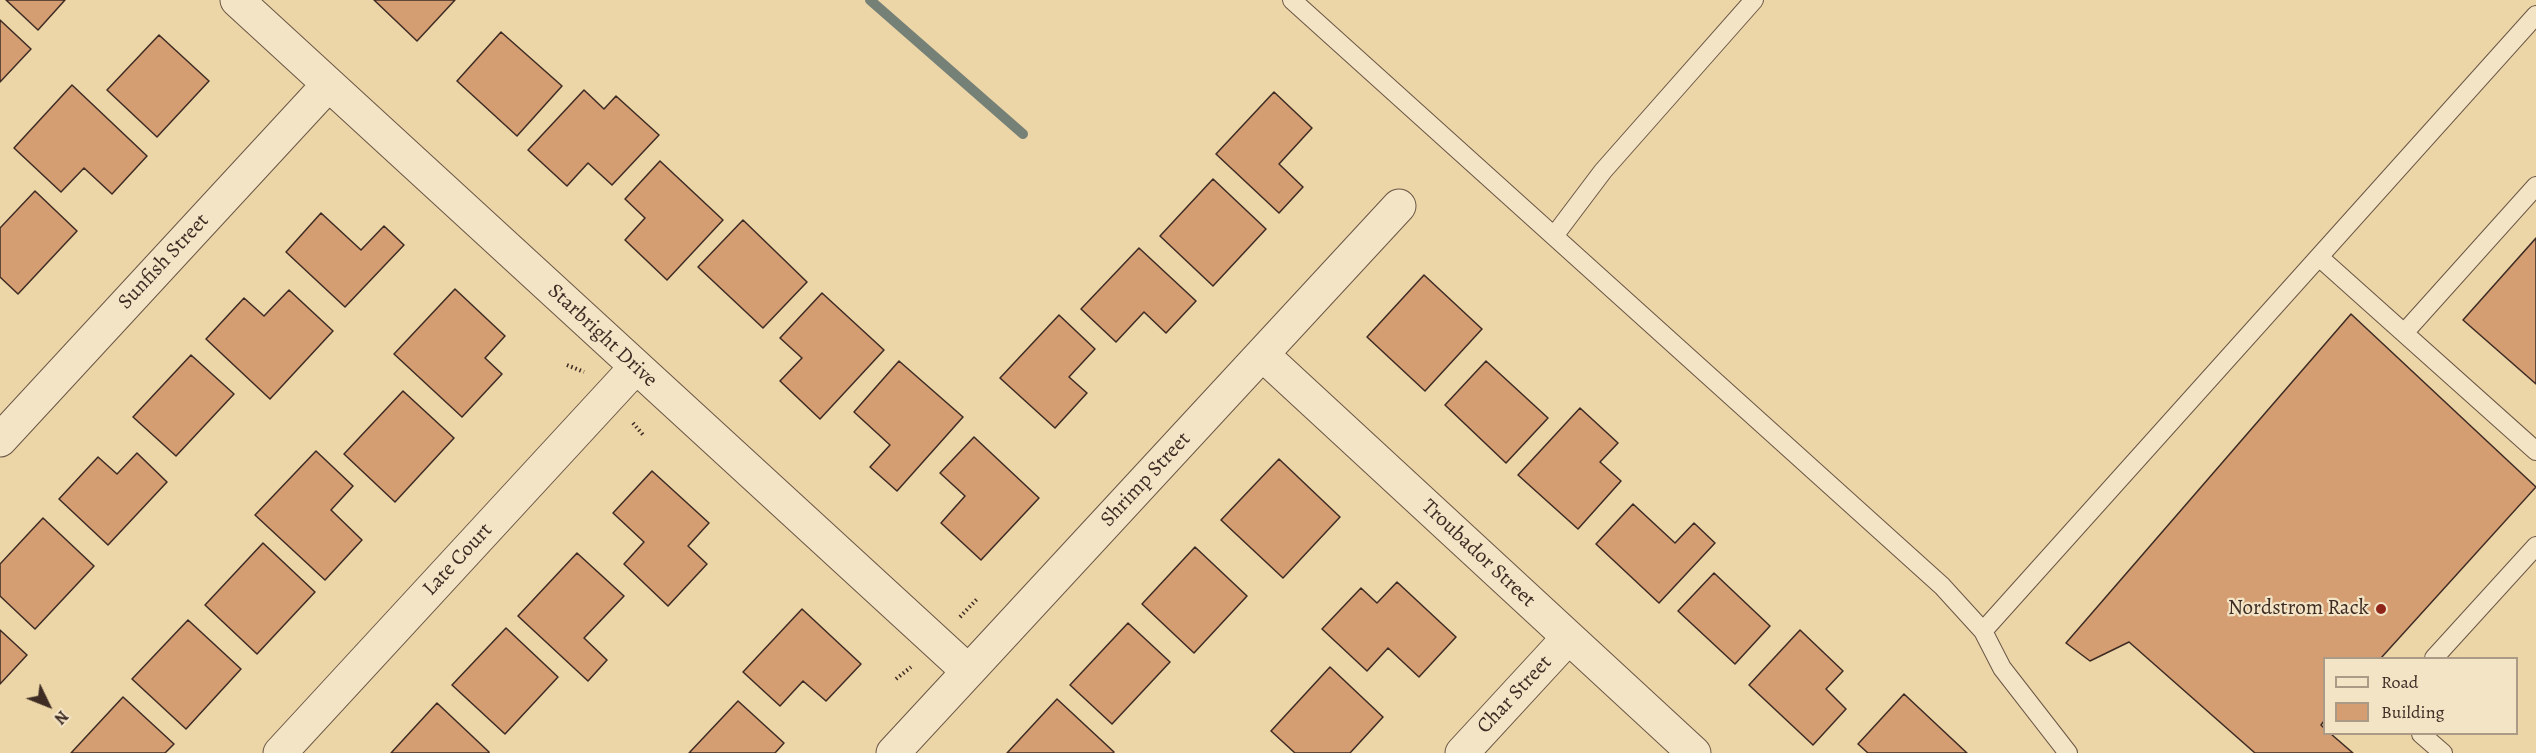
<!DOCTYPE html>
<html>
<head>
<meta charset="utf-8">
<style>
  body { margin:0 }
  #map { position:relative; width:2536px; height:753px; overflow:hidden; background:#ecd5a7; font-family:Alegreya,serif }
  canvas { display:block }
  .legend { position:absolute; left:2323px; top:657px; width:195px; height:78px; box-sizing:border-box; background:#f3e4c6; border:2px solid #ab9a85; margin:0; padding:8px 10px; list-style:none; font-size:18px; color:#3e2c24 }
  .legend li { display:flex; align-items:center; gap:12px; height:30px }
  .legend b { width:30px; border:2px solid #ab9a85 }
  .north { position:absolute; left:18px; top:675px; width:60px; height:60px; -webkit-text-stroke:4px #f3e4c6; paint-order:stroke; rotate:133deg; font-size:16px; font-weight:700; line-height:24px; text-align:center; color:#3e2c24 }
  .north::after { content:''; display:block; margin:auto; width:21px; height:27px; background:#3e2c24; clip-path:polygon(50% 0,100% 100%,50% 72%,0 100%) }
</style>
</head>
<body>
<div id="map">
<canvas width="2536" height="753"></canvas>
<ul class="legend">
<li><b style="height:8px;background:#f3e4c6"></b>Road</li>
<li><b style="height:16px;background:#d49d72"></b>Building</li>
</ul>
<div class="north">N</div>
</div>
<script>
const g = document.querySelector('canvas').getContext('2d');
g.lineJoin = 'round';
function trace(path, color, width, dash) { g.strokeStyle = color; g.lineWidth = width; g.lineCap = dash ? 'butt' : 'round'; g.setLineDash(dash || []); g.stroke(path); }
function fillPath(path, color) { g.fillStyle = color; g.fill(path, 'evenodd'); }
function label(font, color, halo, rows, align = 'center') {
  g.font = font + ' Alegreya,serif'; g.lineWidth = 4.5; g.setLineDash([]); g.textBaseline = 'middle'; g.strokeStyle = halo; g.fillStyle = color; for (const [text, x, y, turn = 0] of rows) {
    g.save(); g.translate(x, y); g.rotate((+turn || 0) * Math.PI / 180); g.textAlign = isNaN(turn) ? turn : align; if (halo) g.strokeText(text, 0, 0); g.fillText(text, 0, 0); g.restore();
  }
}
const stream = new Path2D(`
  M870 0 1023 134`);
const building = new Path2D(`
  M6 0H65L38 30Z
  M374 0H455L417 41Z
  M0 20 31 49 0 82Z
  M501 32 562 86 517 136 457 81Z
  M159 35 209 81 157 137 107 90Z
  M72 85 147 156 112 194 84 168 61 192 14 148Z
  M584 90 604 109 616 96 659 135 612 185 588 163 567 186 528 150Z
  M1274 92 1312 128 1279 164 1303 187 1279 213 1216 154Z
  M660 161 723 220 667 280 625 240 645 218 625 199Z
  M1213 179 1266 229 1213 286 1160 236Z
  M35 191 77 231 18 294 0 277V228Z
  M321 213 361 250 384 226 404 245 345 307 286 252Z
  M743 220 807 282 763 328 698 267Z
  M2536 238V384L2463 320Z
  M1139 248 1196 301 1166 333 1144 312 1116 342 1081 309Z
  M1424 275 1482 329 1425 391 1367 337Z
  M455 289 505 336 485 358 502 374 462 417 394 354Z
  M289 290 333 331 270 399 206 339 244 298 264 316Z
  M822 293 884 350 820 419 780 381 802 358 780 338Z
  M2351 314 2536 487 2381 658H2324V721L2321 725 2324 728V734H2331L2353 753H2255L2129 642 2090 661 2066 643Z
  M1059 315 1095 349 1069 377 1087 393 1055 428 1000 378Z
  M191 355 234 394 176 456 133 417Z
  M899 361 963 417 897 491 870 467 890 445 854 412Z
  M1486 361 1548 418 1506 463 1445 405Z
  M403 391 454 438 395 502 344 454Z
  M1580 408 1618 443 1600 462 1621 481 1578 529 1518 475Z
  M974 437 1039 498 981 560 941 523 965 496 940 473Z
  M316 451 353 486 331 510 362 540 325 580 255 515Z
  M137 453 167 482 108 545 59 499 98 457 117 474Z
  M1279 459 1340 517 1283 578 1221 520Z
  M652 471 709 523 688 546 707 564 668 606 624 564 644 542 613 513Z
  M1633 504 1675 543 1694 523 1715 543 1659 603 1596 544Z
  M43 518 94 566 35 629 0 596V564Z
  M263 543 315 592 257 654 205 605Z
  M1195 547 1247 596 1194 653 1142 604Z
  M577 553 624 596 584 638 607 660 588 681 518 616Z
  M1714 573 1770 626 1735 664 1678 611Z
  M1397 582 1456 637 1419 677 1388 648 1367 671 1322 629 1361 588 1377 603Z
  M802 609 861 664 826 701 803 681 780 706 743 672Z
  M188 620 241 669 186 729 132 679Z
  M1128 623 1170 662 1112 724 1070 685Z
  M506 628 558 677 505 734 452 685Z
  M0 630 27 655 0 684Z
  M1800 630 1843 671 1826 689 1846 709 1813 745 1749 685Z
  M1330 667 1383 717 1350 753H1295L1271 731Z
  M1904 694 1967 753H1868L1858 744Z
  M123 697 174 744 165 753H71Z
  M1057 699 1114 752 1113 753H1007Z
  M738 701 784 743 775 753H689Z
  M437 703 489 752V753H391Z`);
const path = new Path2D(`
  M567 365 584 372
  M633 423 644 436
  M960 617 978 598
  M896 679 911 667`);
const lane = new Path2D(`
  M1292 0 1942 586 1983 631 2002 668 2068 753
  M1554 236 1603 171 1754 0
  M2319 257 2536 451
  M2404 333 2536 186
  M1983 631 2536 15
  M2434 658 2536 546
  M2421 734 2443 753`);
const street = new Path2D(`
  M237 0 968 671
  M1263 355 1694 753
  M0 440 328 85
  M280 753 636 367
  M893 753 1399 206
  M1462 753 1568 638`);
const markers = [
  [2381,609,6,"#8f2418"]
];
const streetNames = [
  ["Sunfish Street",164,262,-47],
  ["Starbright Drive",602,336,43],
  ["Shrimp Street",1146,480,-47],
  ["Troubador Street",1478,554,43],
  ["Late Court",458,560,-47],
  ["Char Street",1515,695,-47]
];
const poiNames = [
  ["Nordstrom Rack",2369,609]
];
trace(stream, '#758077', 10);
fillPath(building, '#d49d72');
trace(building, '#3e2c24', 1.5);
trace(lane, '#6a5645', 20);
trace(street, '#6a5645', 35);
trace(path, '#3e2c24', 4, [1.5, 3]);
trace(lane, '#f3e4c6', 18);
trace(street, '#f3e4c6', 33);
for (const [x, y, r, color] of markers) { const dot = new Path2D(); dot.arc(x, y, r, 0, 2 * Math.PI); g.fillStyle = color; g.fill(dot); trace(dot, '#f3e4c6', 2); }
label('21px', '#3e2c24', '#f3e4c6', streetNames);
label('21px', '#3e2c24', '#f3e4c6', poiNames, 'right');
</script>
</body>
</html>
